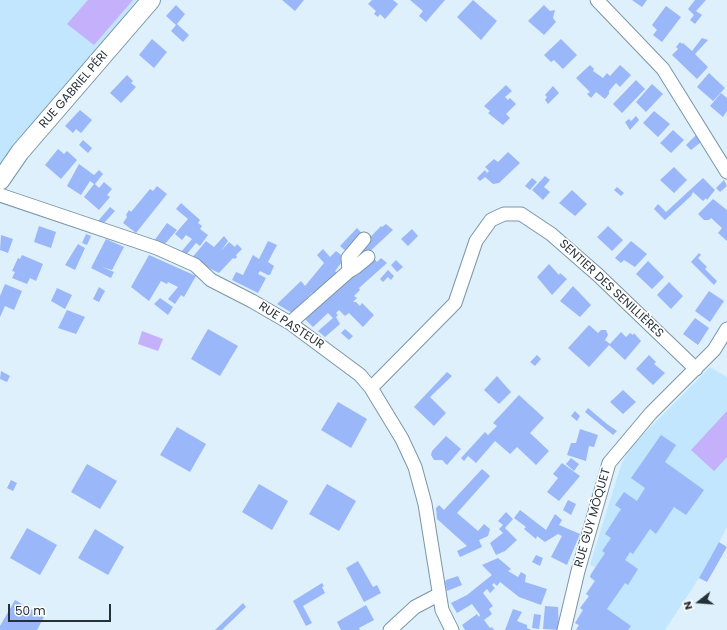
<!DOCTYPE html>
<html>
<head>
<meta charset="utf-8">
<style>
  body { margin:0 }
  #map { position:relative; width:727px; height:630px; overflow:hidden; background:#def0fb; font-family:Poppins,sans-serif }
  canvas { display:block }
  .north { position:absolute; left:679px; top:582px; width:40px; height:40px; -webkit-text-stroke:3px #fff; paint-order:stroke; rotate:253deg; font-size:11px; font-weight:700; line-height:16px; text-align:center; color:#253138 }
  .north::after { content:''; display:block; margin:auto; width:14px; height:18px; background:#253138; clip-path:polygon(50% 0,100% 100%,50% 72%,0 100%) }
  .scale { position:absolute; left:8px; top:604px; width:103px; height:18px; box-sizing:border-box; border:2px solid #253138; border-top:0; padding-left:5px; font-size:12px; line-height:14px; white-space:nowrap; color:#253138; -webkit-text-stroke:3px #fff; paint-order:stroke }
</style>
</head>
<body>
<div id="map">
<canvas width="727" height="630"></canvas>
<div class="north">N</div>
<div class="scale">50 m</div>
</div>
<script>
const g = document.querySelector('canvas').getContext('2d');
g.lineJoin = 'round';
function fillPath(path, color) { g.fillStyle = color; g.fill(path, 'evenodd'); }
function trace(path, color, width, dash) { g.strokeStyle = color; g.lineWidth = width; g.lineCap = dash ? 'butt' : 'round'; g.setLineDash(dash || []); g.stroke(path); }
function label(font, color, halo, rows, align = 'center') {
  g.font = font + ' Poppins,sans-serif'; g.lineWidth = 3.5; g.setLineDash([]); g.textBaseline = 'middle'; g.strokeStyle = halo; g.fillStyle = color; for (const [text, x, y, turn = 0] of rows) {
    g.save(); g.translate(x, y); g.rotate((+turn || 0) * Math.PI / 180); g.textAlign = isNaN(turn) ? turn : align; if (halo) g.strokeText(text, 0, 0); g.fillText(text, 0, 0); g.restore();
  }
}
const built = new Path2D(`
  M0 0H137L0 168Z
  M710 367 727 377V527L719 542 699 578 665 630H576L579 625 575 623 583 610 580 608 589 596 586 594 594 581 590 577 595 567 590 565 621 465 630 448Z`);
const green = new Path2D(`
  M88 0H133L94 45 67 24Z
  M142 331 163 339 158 351 138 344Z
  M727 411V457L714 471 691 450Z`);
const building = new Path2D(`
  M282 0H304L295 11Z
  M372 0H393L398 4 385 19 380 14 378 17 374 14 376 11 368 4Z
  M410 0H445L426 22 419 16 423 11Z
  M473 0 497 21 481 40 457 17Z
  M632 0H647L642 7Z
  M695 0H706L696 11 702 15 695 24 690 20 694 15 688 9Z
  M176 5 185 14 177 24 189 35 183 42 171 31 176 25 166 16Z
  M544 5 550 11 555 10 553 18 556 22 544 35 528 21Z
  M666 6 681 17 662 42 653 35 657 30 652 25Z
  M702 38 708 40 695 54 708 67 697 79 672 55 678 49 676 47 680 42 682 44 683 43 692 51Z
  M152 39 167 52 154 68 139 55Z
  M561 39 577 55 563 69 554 60 551 62 544 55Z
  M590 65 594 69 593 71 603 78 607 73 610 76 620 65 631 75 620 87 616 83 609 91V94L605 99 596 92 591 98 587 94 590 92 576 78Z
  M709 73 725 88 713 101 697 87Z
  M127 75 133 81 131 83 136 87 121 103 110 93Z
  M636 80 645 89 622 113 613 104Z
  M652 84 663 94 646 112 636 102Z
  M506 85 512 91 505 97 508 100 510 98 516 104 506 114 510 118 503 125 488 113 490 111 484 106Z
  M553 86 559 93 548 104 545 100 547 97 545 95Z
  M721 93 727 98V111L723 117 710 106Z
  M80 110 92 120 81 133 76 129 73 133 65 126Z
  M654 111 670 124 658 137 643 123Z
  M636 116 639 120 630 130 625 122 629 119 631 121Z
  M673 130 684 140 671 153 660 143Z
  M696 135 701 142 691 150 686 145Z
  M83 140 92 148 88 153 79 145Z
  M58 149 64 154 67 151 77 160 61 179 45 165Z
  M508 152 520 163 499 183 493 184 485 177 480 181 477 178 485 170 487 173 489 171 485 167 494 159 498 162Z
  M79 164 94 175 99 170 103 174 95 184 99 188 104 182 112 189 107 195 110 197 99 210 84 197 94 184 90 181 81 195 67 186Z
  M674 167 687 180 674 193 660 180Z
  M545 176 550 180 544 187 550 192 543 200 532 190Z
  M532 178 537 182 530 190 525 186Z
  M703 178 715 190 707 200 706 198 703 201 693 192 691 196 665 220 654 209 658 204 666 212Z
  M724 180 727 186 720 192 716 188Z
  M157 186 167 194 136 233 123 223 127 217 126 215 129 210 131 212 150 189 153 191Z
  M617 187 624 193 621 196 614 190Z
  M572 190 587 204 575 216 559 203Z
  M713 199 727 210V241L718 233 722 228 711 218 709 220H704L698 214Z
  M181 203 200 220 198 223 202 226 200 229 208 235 200 246 196 243 186 255 181 252 192 239 186 235 182 240 175 234 188 219 176 209Z
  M110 207 115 211 104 223 98 221Z
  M167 223 177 230 164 245 154 241Z
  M386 224 393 230 355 265 350 259 358 250 361 253 363 252 359 249 381 226 382 227Z
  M39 226 56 232 51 248 34 242Z
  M608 226 623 240 612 251 597 237Z
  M357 228 364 236 349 254 340 246Z
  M412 229 418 236 408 246 401 239Z
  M86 234 91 236 87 245 82 243Z
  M1 235 13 239 8 253 0 250Z
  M224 236 228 241 221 251 229 242 235 247 237 244 242 249 236 255 237 257 235 259 233 258 219 273 191 259 206 241 214 247Z
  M106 239 124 247 112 270 102 267 114 272 111 278 91 268Z
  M268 241 277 245 268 262 274 266 270 275H268L260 271 258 274 266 278 258 293 232 280 236 272 243 275 253 255 259 259Z
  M631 241 647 254 635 267 624 260 621 263 615 258Z
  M78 244 85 248 75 270 65 265Z
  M323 249 330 257 336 251 345 258 335 271 338 274 319 293H312L292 313 277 304 301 281 305 286 324 263 317 255Z
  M699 253 701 255 698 258 707 267 705 269 717 281 714 285 691 262Z
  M22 255 43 264 36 281 30 278 27 284 12 278 15 272 12 271 18 258 20 259Z
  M149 255 196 276 184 297 181 295 175 304 168 299 178 287 168 282 167 284 161 281 149 301 131 287Z
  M373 257 377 262 381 258 387 263 359 288 360 290 354 296 357 298 353 302H356L360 306 362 303 374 315 363 327 349 313 345 316 339 310 336 313 338 315 336 317 340 324 325 337 318 331 333 318 328 313 313 327 303 317Z
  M396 260 403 267 397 272 391 265Z
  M648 261 664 277 652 289 636 274Z
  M549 264 559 275 560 273 567 279 552 295 537 277Z
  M388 270 394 276 391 280 388 277 383 282 380 279Z
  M669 282 683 296 671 309 657 295Z
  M5 284 22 291 14 310 5 306 0 317V296Z
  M573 286 591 305 580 317 560 301Z
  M99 287 105 291 99 302 93 299Z
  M57 288 72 295 65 309 51 301Z
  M709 291 724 301 710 322 695 311Z
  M160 298 173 307 168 315 154 304Z
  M67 310 85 317 76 334 58 328Z
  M695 318 709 328 698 345 683 334Z
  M589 325 598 333 601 330H606L608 335 605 340 610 344 589 367 568 348Z
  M208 329 238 346 220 376 191 359Z
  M345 329 353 336 349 340 341 333Z
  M621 332 626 337 630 333 633 335 634 333 641 341 625 360 609 345Z
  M537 355 541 359 535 366 530 362Z
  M649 355 656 362 654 364 665 373 653 385 636 369Z
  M1 371 10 376 7 382 0 379Z
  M447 372 452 376 430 397 446 413 434 426 414 407Z
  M497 376 511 392 499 404 484 390Z
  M623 390 636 402 623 414 610 402Z
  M519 395 544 418 530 433 549 451 536 465 517 447 510 454 495 441 476 463 468 456 464 461 461 458 485 432 488 435 497 426 493 423Z
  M338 402 367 419 351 448 321 430Z
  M588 408 607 424 617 431 613 435 585 412Z
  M575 411 580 416 577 421 571 416Z
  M177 427 206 444 190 472 160 455Z
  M580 429 598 435 594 447 589 446 586 461 567 455 571 443H576Z
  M661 435 676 445 665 462 704 490 686 515 674 507 656 534 650 529 633 554 630 552 625 560 638 569 628 585 625 583 607 609 631 626 628 630H576L579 625 575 623 583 610 580 608 589 596 586 594 595 581 590 577 591 574 605 553 602 551 611 538 605 534 621 509 615 505 624 492 637 501 645 488 631 478Z
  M446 436 461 449 447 465 442 460H434L431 455 432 451Z
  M571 458 579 464 574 471 566 464Z
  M562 463 580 476 559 501 547 492 558 478 553 474Z
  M87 464 117 481 100 509 71 492Z
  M482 469 490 476 457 513 478 531 484 524 490 529 488 536 479 540 482 547 460 557 457 551 467 546 437 519 436 508 439 505 444 510Z
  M11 480 17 483 13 491 7 488Z
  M259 484 288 501 272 530 242 512Z
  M327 484 356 501 339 531 309 514Z
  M568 500 576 504 571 515 563 510Z
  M520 510 546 530 555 514 562 520 559 525 580 534 567 565 551 557 562 536 558 534 545 542 537 536 536 539 524 529 526 527 514 518Z
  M506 512 513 519 505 528 517 540 505 551 496 555 490 543 503 533 499 529 503 525 498 521Z
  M27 528 57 545 40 575 10 558Z
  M95 529 124 547 108 575 78 558Z
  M719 542 727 547 707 582 699 578Z
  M536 555 543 558 540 566 532 562Z
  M498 558 511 569 508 571 518 577 521 572 526 575 525 582 547 589 541 605 519 597 500 582 497 586 494 583 492 585 495 588 490 593 487 589 483 593 493 606 489 609 492 614 484 620 490 628 492 627 494 630H465L462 625 477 614 479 617 480 615 472 604 457 613 451 603 467 595 492 575 482 565Z
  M358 561 373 587 377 585 381 593 364 602 346 568Z
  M458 576 462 585 447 591 445 583 446 580Z
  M322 583 324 586 322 587 325 593 303 606 312 623 306 626 293 601Z
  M15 600 44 617 37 630H0V626Z
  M243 603 246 607 222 630H215Z
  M366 605 374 620 359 628 360 630H341L337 622Z
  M545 606 558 607 559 630 543 629Z
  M513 609 522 612 517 621 527 625V628L531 630H505Z
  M534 614 541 615 539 629 532 628Z`);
const street = new Path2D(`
  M597 0 663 69 727 172
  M0 195 157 248 195 265 211 280 252 301 290 323 360 375 371 388 402 439 415 467 425 504 442 610 452 630
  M349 271 348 258 364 239
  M290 323 349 271 356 267 368 257
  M371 388 455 303 476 241 491 220 504 214H521L551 234 598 275 696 369
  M390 630 415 607 438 595
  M564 630 578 571 609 463 651 413 714 350 727 329`);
const secondary = new Path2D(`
  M0 181 20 152 151 0`);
const streetNames = [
  ["RUE GABRIEL PÉRI",74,90,-49],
  ["SENTIER DES SENILLIÈRES",611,289,43],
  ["RUE PASTEUR",291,326,33],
  ["RUE GUY MÔQUET",593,518,-74]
];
fillPath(built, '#c1e6fe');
fillPath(green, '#c5b0fb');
fillPath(building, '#9ab7f9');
trace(street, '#7a96a7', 15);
trace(secondary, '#7a96a7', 20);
trace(street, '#fff', 13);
trace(secondary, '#fff', 18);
label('12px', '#253138', '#fff', streetNames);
</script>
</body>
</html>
